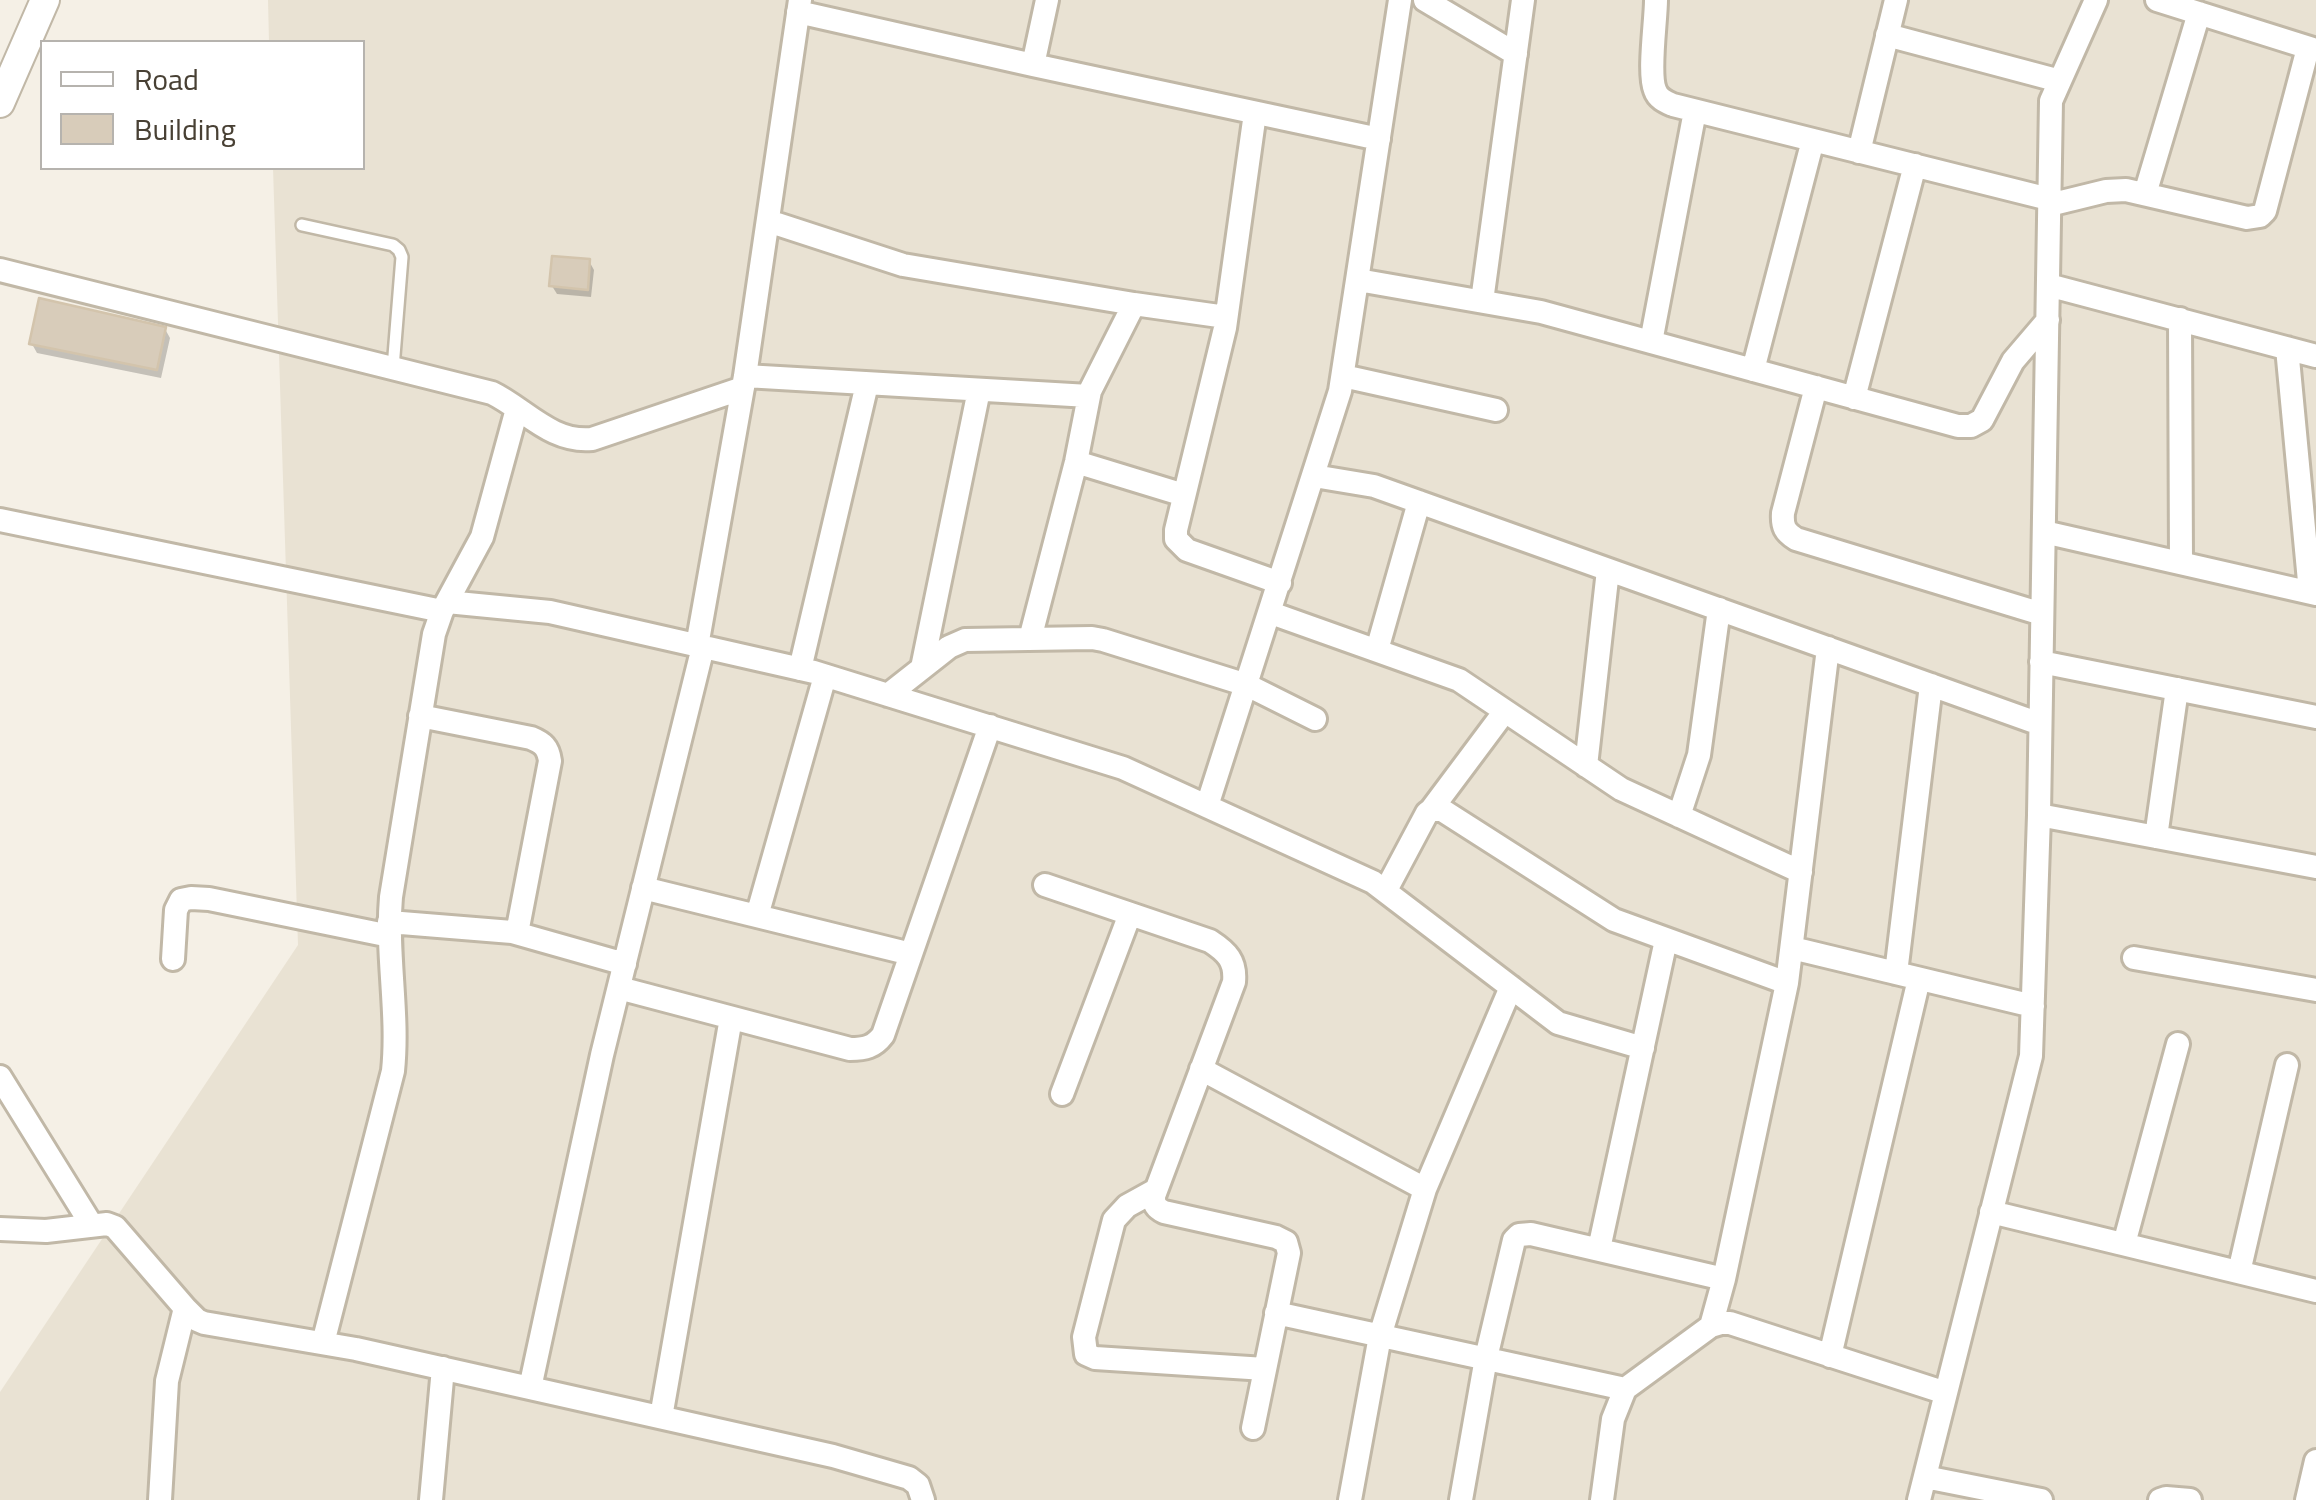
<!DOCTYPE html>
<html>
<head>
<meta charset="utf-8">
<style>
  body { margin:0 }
  #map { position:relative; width:2316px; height:1500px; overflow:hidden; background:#f5f0e6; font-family:"Titillium Web",sans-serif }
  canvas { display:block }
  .legend { position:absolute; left:40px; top:40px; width:325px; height:130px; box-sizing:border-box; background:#fff; border:2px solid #b6b3ae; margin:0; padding:12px 18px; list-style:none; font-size:30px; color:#484034 }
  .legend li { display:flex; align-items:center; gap:20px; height:50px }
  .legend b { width:50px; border:2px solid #b6b3ae }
</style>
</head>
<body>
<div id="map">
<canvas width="2316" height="1500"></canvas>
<ul class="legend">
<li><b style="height:12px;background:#fff"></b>Road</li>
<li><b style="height:28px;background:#d8ccba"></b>Building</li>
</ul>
</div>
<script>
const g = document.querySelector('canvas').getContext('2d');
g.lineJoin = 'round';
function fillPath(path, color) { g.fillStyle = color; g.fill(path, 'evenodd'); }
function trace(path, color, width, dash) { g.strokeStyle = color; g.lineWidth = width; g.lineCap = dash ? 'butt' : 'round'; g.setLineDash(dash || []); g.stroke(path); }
const residential = new Path2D(`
  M268 0H2316V1500H0V1392L298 945 273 168H362V42H269Z`);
const shadow = new Path2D(`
  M589 261 594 270 591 297 557 294 552 286Z
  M165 329 170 338 161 378 37 353 32 344Z`);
const building = new Path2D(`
  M552 256 590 259 588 290 549 286Z
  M39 298 166 327 157 370 29 344Z`);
const service = new Path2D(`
  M302 225 393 245 399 250 402 257 393 368`);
const minor = new Path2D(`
  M1425 0 1516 54
  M1656 0C1656 21 1648 73 1655 90 1658 99 1666 102 1673 105L2049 199
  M2157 0 2316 50
  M798 12 1033 65 1379 139
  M1887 35 2060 81
  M1033 65 1047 0
  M1255 113 1225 328 1176 530V539L1187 550 1280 583
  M1859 152 1896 0
  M2145 194 2199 13
  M2049 205 2106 191 2126 190 2247 218 2260 216 2265 211 2308 48
  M768 221 903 265 1134 304 1226 317
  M0 270 492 393C525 409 551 443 592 439L743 388
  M1358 280 1541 312 1958 426H1971L1982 420 2013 361 2048 320
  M2048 285 2316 356
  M1482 301 1523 0
  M2180 319 2181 563
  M1651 342 1695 111
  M2287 348 2310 592
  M1753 370 1813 140
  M745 376 1089 396
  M1343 376 1496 410
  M1816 387 1783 513C1782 527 1785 532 1796 539L2042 614
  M1854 398 1915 165
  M1076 462 1184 495
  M1314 476 1374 486 2040 724
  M0 520 442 611
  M2044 532 2316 594
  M447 602 550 612 814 672 1123 768 1373 882 1558 1023 1643 1048
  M1271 613 1459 680 1621 789 1801 872
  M1030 639 1076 462 1090 391 1134 304
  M697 646 745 376 800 0
  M1377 650 1419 502
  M2041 662 2316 717
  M922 668 979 390
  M800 669 867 384
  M888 695 949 647 965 640 1092 638 1103 640 1247 685 1315 719
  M420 716 531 738C543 743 548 747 550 761L517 933
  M1586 766 1608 570
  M1207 806 1340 391 1400 0
  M1431 810 1505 711
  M2039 815 2316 867
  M1679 816 1699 755 1719 609
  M2156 837 2177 689
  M1045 885 1210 941C1227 952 1236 961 1234 982L1154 1196C1154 1205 1156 1208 1164 1212L1276 1237 1286 1242 1289 1253 1253 1428
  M643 888 911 954
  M1386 890 1427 813 1431 810H1442L1614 920 1787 983
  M757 916 825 676
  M389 922 512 932 625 964
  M1792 948 2033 1006
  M2134 958 2316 990
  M173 959 176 910 181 900 191 898 209 899 390 936
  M1896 973 1931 685
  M619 988 850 1049C865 1049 874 1047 883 1035L990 726
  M1201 1069 1425 1189
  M0 1077 91 1224
  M1062 1094 1130 914
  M1156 1190 1127 1206 1114 1220 1084 1337 1086 1354 1095 1358 1265 1369
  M1991 1212 2316 1291
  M0 1229 46 1231 107 1224 115 1227 185 1308 167 1381 160 1500
  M2124 1244 2178 1044
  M1599 1249 1666 940
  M2239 1272 2287 1065
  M185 1308 197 1320 204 1323 356 1349 833 1456 909 1478 918 1485 923 1500
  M1276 1313 1625 1389
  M1711 1326 1724 1279 1787 983 1828 648
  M323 1343 393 1071C399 1013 386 955 391 897L434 634 442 611 482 537 517 409
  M1830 1356 1919 979
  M530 1388 602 1055 703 647
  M661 1417 731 1018
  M1925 1477 2041 1500
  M431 1500 443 1368
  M1350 1500 1380 1336 1425 1189 1511 987
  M1461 1500 1486 1358 1514 1240 1519 1235 1531 1234 1724 1279
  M1602 1500 1613 1419 1625 1389 1711 1326 1721 1323H1730L1946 1393
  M1919 1500 2031 1056 2039 815 2051 101 2096 0
  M2160 1500 2166 1498 2190 1500
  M2307 1500 2316 1461`);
const tertiary = new Path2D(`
  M0 103 45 0`);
fillPath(residential, '#e9e2d3');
fillPath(shadow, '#0003');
fillPath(building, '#d8ccba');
trace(building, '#d3c4ac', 2.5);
trace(service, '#c1b8a7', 16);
trace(minor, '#c1b8a7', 28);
trace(tertiary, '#c1b8a7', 32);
trace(service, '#fff', 11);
trace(minor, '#fff', 22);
trace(tertiary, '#fff', 28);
</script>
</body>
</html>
